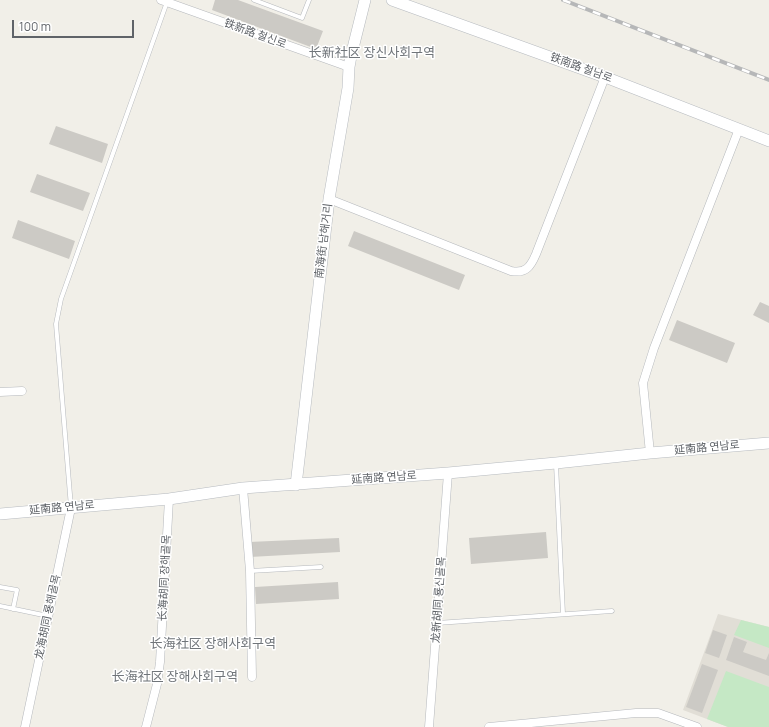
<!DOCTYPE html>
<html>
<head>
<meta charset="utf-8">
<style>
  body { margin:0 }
  #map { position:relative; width:769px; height:727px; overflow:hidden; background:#f1efe8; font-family:Manrope,sans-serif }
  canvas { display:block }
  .scale { position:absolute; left:12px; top:20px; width:122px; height:18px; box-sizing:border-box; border:2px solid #5f6368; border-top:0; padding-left:5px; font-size:12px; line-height:14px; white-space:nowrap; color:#5f6368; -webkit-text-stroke:3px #fff; paint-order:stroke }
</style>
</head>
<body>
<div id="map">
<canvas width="769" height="727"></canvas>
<div class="scale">100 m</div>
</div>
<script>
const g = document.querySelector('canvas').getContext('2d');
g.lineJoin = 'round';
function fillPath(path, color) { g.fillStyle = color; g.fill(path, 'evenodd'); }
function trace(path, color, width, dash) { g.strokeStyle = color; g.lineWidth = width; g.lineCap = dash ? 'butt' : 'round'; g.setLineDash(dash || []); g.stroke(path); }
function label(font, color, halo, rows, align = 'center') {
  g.font = font + ' Manrope,"Noto Sans SC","Noto Sans KR",sans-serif'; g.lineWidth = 3; g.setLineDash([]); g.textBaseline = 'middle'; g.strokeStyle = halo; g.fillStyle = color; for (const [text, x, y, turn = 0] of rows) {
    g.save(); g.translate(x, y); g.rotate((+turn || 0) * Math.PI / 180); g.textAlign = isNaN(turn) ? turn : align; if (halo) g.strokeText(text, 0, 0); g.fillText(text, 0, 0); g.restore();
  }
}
const education = new Path2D(`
  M718 614 769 627V727H728L683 710Z`);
const green = new Path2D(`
  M741 620 769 627V648L734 635Z
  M726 671 769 687V727H728L707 719Z`);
const building = new Path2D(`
  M215 0H238L323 31 316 49 212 10Z
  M56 126 108 144 102 163 49 144Z
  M37 174 90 193 83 211 30 192Z
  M18 220 75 241 69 259 12 238Z
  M354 231 465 275 459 290 348 246Z
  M760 302 769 306V323L753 315Z
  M677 320 735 343 727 363 669 340Z
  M546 532 548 558 471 564 469 538Z
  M339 538 340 552 250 557 249 542Z
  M338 582 339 599 256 604 255 587Z
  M713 630 727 635 719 658 705 653Z
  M734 637 747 642 743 652 766 660 769 653V676L726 660Z
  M702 664 718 670 702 713 686 707Z`);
const lane = new Path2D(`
  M254 0 302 18 309 0
  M556 464 563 614
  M71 507 56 324 61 299 167 2
  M250 571 321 567
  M0 587 17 590 13 609
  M0 606 48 616
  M437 623 612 611`);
const street = new Path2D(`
  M161 0 349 67
  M329 199 511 271C526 274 531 266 536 254L605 77
  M0 392 22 391
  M650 453 643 383 654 348 739 129
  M243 488 250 571 252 677
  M25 727 71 508
  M146 727 157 684 160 662 169 499
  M429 727 448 473
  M489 727 636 713H658L697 727`);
const secondary = new Path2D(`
  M392 0 605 77 769 141
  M296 485 329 199 348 88 349 67 351 56 365 0
  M0 514 169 499 243 488 448 473 556 463 650 453 769 443`);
const rail = new Path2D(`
  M563 0 769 80`);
const streetNames = [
  ["铁新路 철신로",255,34,20],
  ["铁南路 철남로",581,68,20],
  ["南海街 남해거리",324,241,-83],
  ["延南路 연남로",707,448,-5],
  ["延南路 연남로",384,478,-4],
  ["延南路 연남로",62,508,-5],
  ["长海胡同 장해골목",165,578,-87],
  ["龙新胡同 룡신골목",439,600,-86],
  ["龙海胡同 룡해골목",48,617,-78]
];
const quarterNames = [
  ["长新社区 장신사회구역",372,53],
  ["长海社区 장해사회구역",213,644],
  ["长海社区 장해사회구역",175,677]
];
fillPath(education, '#e1ded6');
fillPath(green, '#c5e8c5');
fillPath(building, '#cccac5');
trace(lane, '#b5b8bc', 5);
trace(street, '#b5b8bc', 9);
trace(secondary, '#b6babf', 12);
trace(lane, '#fff', 4);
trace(street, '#fff', 8);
trace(secondary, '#fff', 11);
trace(rail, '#b6b7b8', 4);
trace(rail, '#fff', 2.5, [8]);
label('11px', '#5f6368', '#fff', streetNames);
label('13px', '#70757a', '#fff', quarterNames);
</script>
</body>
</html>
